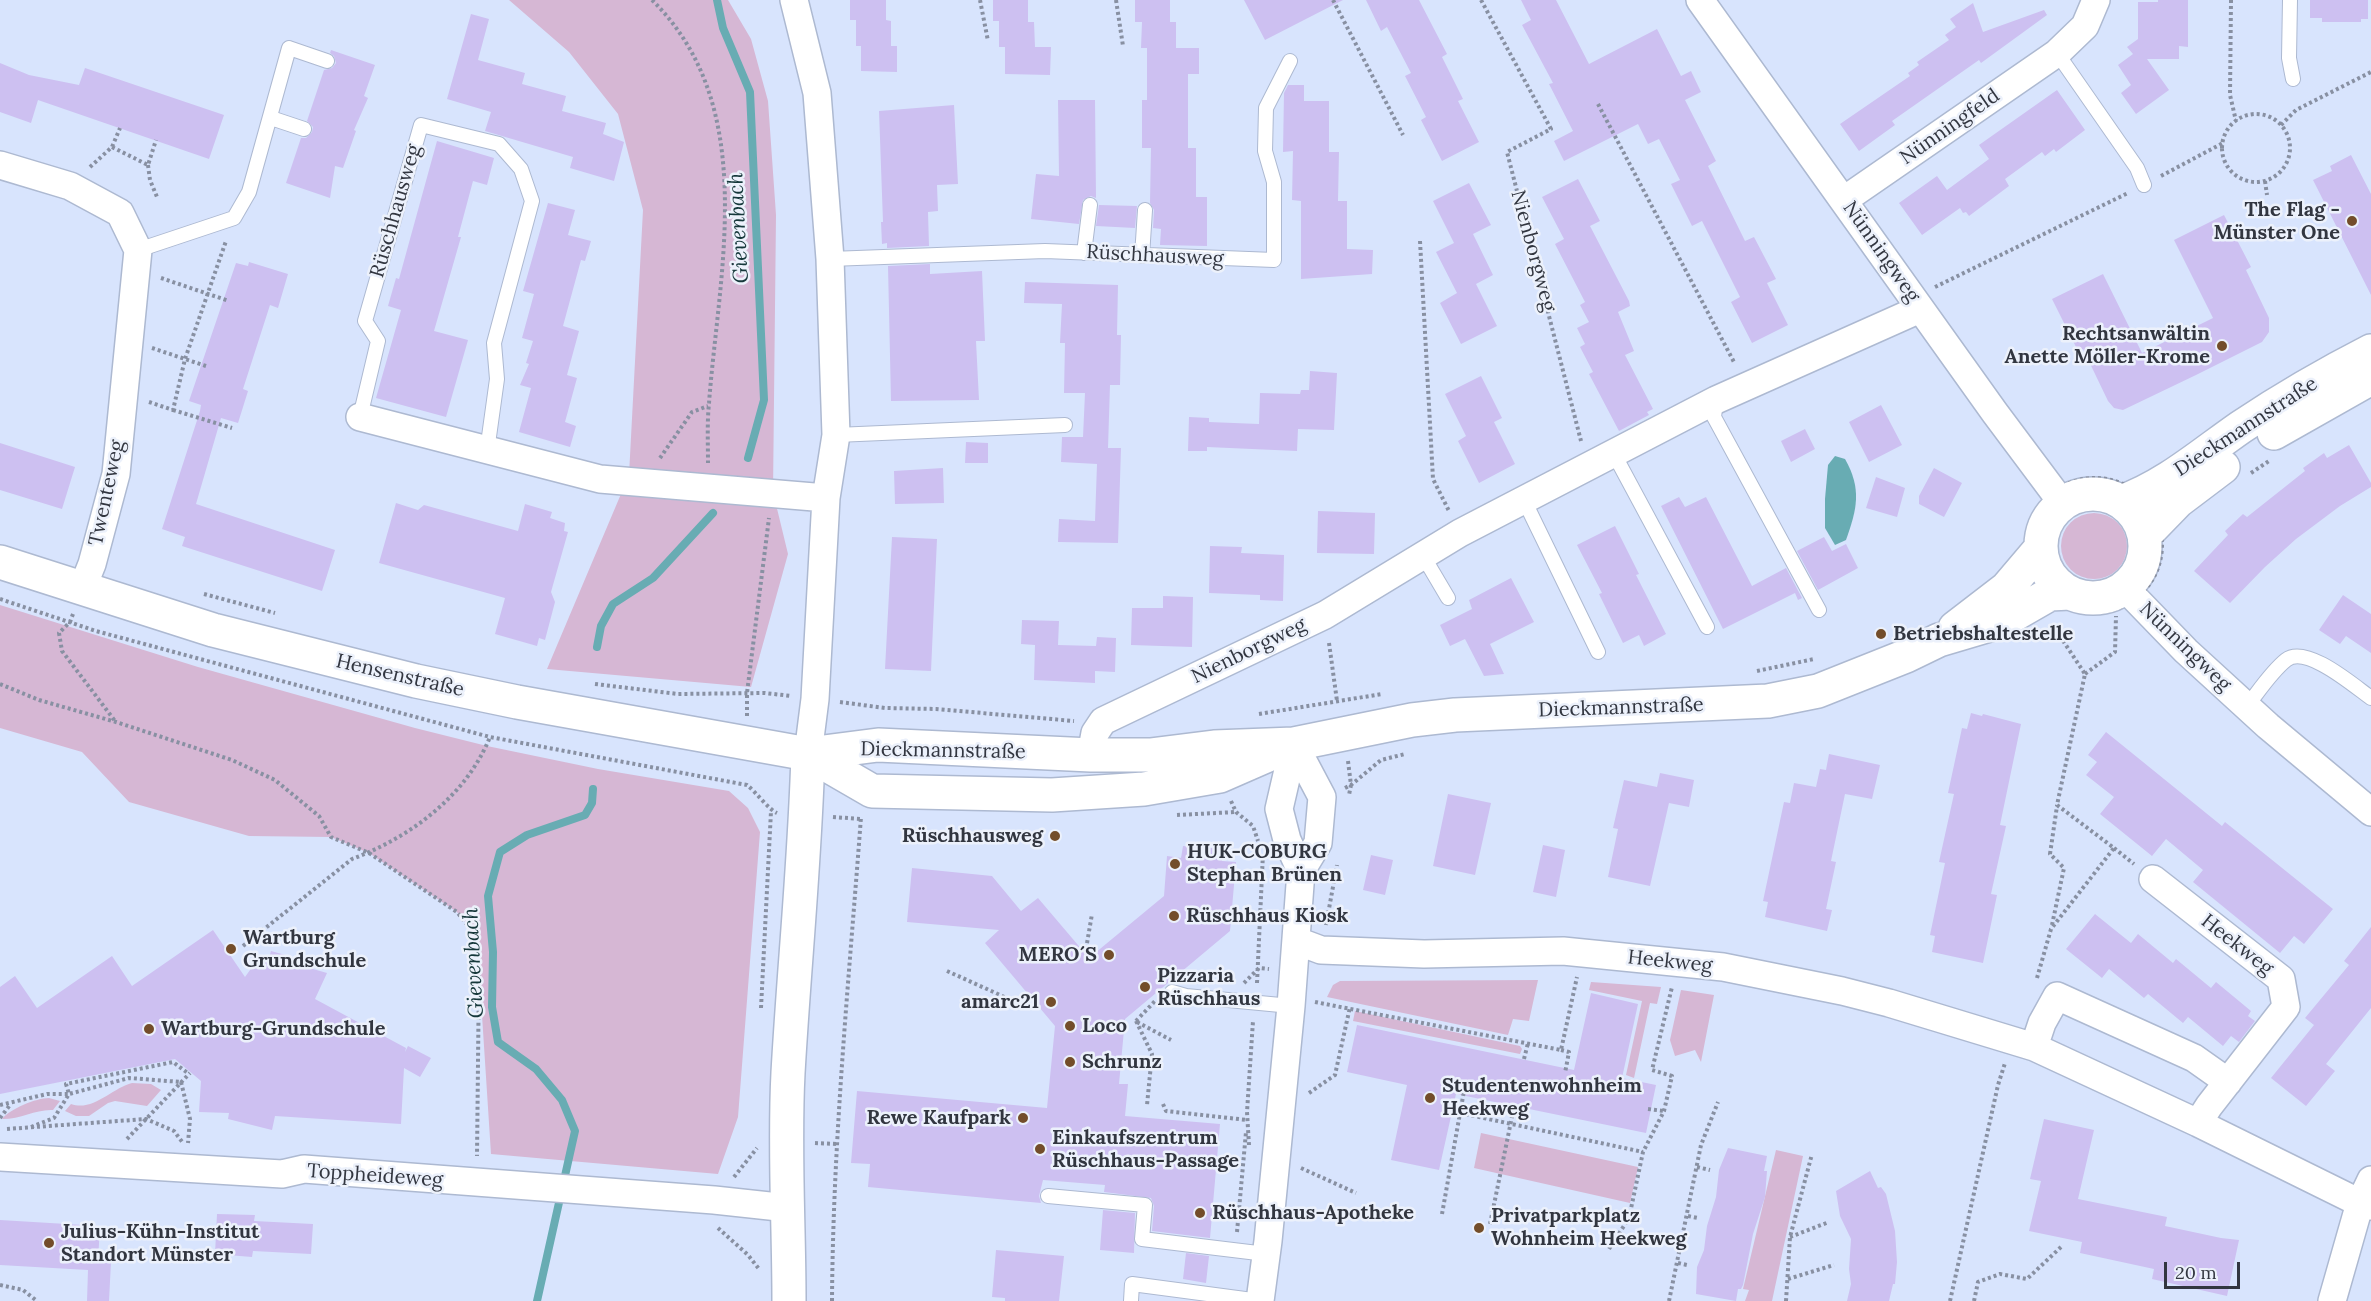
<!DOCTYPE html>
<html>
<head>
<meta charset="utf-8">
<style>
  body { margin:0 }
  #map { position:relative; width:2371px; height:1301px; overflow:hidden; background:#d8e4fd; font-family:Lora,serif }
  canvas { display:block }
  .scale { position:absolute; left:2164px; top:1262px; width:76px; height:27px; box-sizing:border-box; border:3px solid #323640; border-top:0; padding-left:8px; font-size:18px; line-height:21px; white-space:nowrap; color:#323640; -webkit-text-stroke:4px #ecf1fb; paint-order:stroke }
</style>
</head>
<body>
<div id="map">
<canvas width="2371" height="1301"></canvas>
<div class="scale">20 m</div>
</div>
<script>
const g = document.querySelector('canvas').getContext('2d');
g.lineJoin = 'round';
function fillPath(path, color) { g.fillStyle = color; g.fill(path, 'evenodd'); }
function trace(path, color, width, dash) { g.strokeStyle = color; g.lineWidth = width; g.lineCap = dash ? 'butt' : 'round'; g.setLineDash(dash || []); g.stroke(path); }
function label(font, color, halo, rows, align = 'center') {
  g.font = font + ' Lora,serif'; g.lineWidth = 5; g.setLineDash([]); g.textBaseline = 'middle'; g.strokeStyle = halo; g.fillStyle = color; for (const [text, x, y, turn = 0] of rows) {
    g.save(); g.translate(x, y); g.rotate((+turn || 0) * Math.PI / 180); g.textAlign = isNaN(turn) ? turn : align; if (halo) g.strokeText(text, 0, 0); g.fillText(text, 0, 0); g.restore();
  }
}
const green = new Path2D(`
  M509 0H728L751 39 768 101 776 215 773 492 788 554 751 687 547 669 629 475 643 210 618 114 569 52Z
  M2061 546a33 33 0 1 1 66 0a33 33 0 1 1-66 0Z
  M0 605 198 667 415 728 487 746 598 769 729 791 748 808 760 832 738 1117 718 1174 491 1154 479 969 469 927 457 912 369 853 331 837 249 836 129 802 82 752 0 728Z
  M1538 980 1529 1021 1513 1019 1508 1035 1327 997 1333 985 1340 981Z
  M1591 982 1661 987 1657 1004 1650 1003 1634 1078 1626 1075 1642 1001 1589 990Z
  M1681 990 1714 995 1701 1062 1695 1050 1675 1056 1670 1040Z
  M1355 1011 1520 1046 1522 1049 1520 1054 1353 1021Z
  M132 1083 151 1084 161 1090 147 1106 115 1101 108 1103 89 1116H76L65 1111 71 1104C93 1112 112 1088 132 1083Z
  M49 1098 60 1101 53 1110C36 1109 22 1119 2 1119 10 1109 36 1098 49 1098Z
  M1481 1133 1638 1167 1630 1203 1474 1168Z
  M1776 1150 1803 1156 1772 1301H1745L1749 1290 1743 1289Z`);
const water = new Path2D(`
  M1835 456 1845 459C1862 489 1857 509 1846 540L1835 545 1825 528V499L1828 465Z`);
const stream = new Path2D(`
  M717 0 723 28 750 92 764 400 748 458
  M597 647 601 626 613 604 653 578 713 513
  M537 1301 575 1131 562 1100 536 1069 498 1042 492 1007 493 952 488 896 500 852 527 835 585 815 592 803 593 789`);
const building = new Path2D(`
  M850 0H886V20L891 21V46H897V72L861 71V46H856V20H850Z
  M993 0H1028V22H1034L1035 47H1051L1050 75 1005 74V47H999V21H993Z
  M1135 0H1170V22H1176V48H1199V74H1188V148H1196V197H1207V246L1160 245 1161 229 1153 228 1154 210 1150 203 1151 148H1142V100H1147V48H1141L1142 22H1135Z
  M1244 0H1343L1265 40Z
  M1366 0H1419L1447 54 1442 57 1463 99 1458 101 1479 142 1442 161 1421 120 1426 117 1405 76 1411 73 1387 27 1381 31Z
  M1521 0H1556L1589 64 1657 29 1681 76 1691 71 1701 92 1685 100 1716 161 1708 166 1745 241 1754 237 1776 279 1767 283 1788 325 1752 343 1731 302 1740 297 1702 221 1692 226 1671 184 1680 180 1659 139 1648 144 1638 124 1564 161 1554 141 1573 131 1549 84 1553 83 1522 25 1531 20Z
  M2158 0H2188V47L2179 46V59H2147L2169 90 2136 114 2121 93 2131 85 2118 65 2133 54 2127 47 2138 39V2H2158Z
  M2310 0H2368V19H2361V22H2322V18H2310Z
  M1973 3 1983 32 2044 10 2047 15 1981 63 1979 60 1892 121 1895 125 1859 151 1840 124 1910 76 1908 73 1919 65 1917 62 1949 40 1945 35 1956 27 1950 19Z
  M471 14 489 19 478 60 525 73 522 84 566 96 562 111 606 123 603 134 624 142 614 181 570 168 573 157 485 131 491 112 447 99Z
  M331 50 375 65 364 96 368 98 354 130 356 131 343 168 335 166 330 198 286 183 301 138H306L312 132 313 127 307 121 324 70 332 68 336 63 334 56 330 53Z
  M0 63 29 75 79 85 85 68 224 115 209 159 38 100 31 123 0 112Z
  M1288 85H1304V101H1329V152H1339L1338 201H1347V249L1373 250 1372 274 1301 279V201L1292 200 1293 151 1283 152 1284 93Z
  M2057 90 2085 130 2056 152 2054 149 2045 156 2042 152 2005 179 2009 186 1969 216 1966 212 1963 213 1960 208 1922 235 1899 203 1937 176 1947 190 1989 159 1979 145Z
  M1058 100H1095L1096 198 1091 196 1083 200 1079 224 1031 219 1036 174 1059 176Z
  M954 105 958 184 937 185 938 211 928 212 929 246 887 248V243L882 244 881 222H883L879 111Z
  M437 141 494 158 487 185 473 181 458 237H461L434 331 468 340 446 417 376 398 401 310 388 306 396 278 399 279Z
  M2351 155 2371 194V295L2313 180 2332 171 2330 166Z
  M1578 179 1600 221 1590 226 1629 301 1630 306 1618 312 1634 351 1625 355 1653 409 1647 412 1649 415 1619 431 1589 374 1593 372 1580 347 1585 344 1577 328 1589 322 1580 305 1585 302 1555 244 1564 239 1542 197Z
  M1469 183 1491 225 1473 234 1493 275 1476 284 1497 326 1461 344 1440 303 1457 293 1436 252 1454 243 1433 201Z
  M548 203 575 210 568 235 591 241 585 261 581 260 563 326 579 331 567 375 577 378 565 422 576 426 570 447 519 432 531 388 520 385 529 364 526 363 533 341 522 338 534 294 523 291Z
  M1099 205 1137 206 1135 228 1096 226Z
  M2224 215 2251 267 2246 270 2269 318V332L2262 342 2196 375 2123 410 2114 408 2108 401 2083 349 2078 351 2052 299 2103 274 2142 353 2213 318 2174 240Z
  M249 262 288 274 278 308 270 305 243 389 248 391 238 423 221 418 196 504 335 550 322 591 182 546 185 537 162 529 200 411 201 405 189 401 236 263 248 266Z
  M930 264V274L982 271 985 341H976L979 400 891 401 888 266Z
  M1025 282 1118 285 1117 335H1121L1120 385H1110L1108 448H1121L1118 543 1058 542 1059 519 1095 521 1097 464 1061 462 1062 437H1083L1085 393H1064L1065 343H1060L1062 304 1024 303Z
  M1310 371 1337 373 1334 430 1298 429 1297 451 1207 447V451H1188L1189 417 1209 418V422L1259 424 1260 393 1300 394 1301 390H1309Z
  M1481 376 1502 418 1494 422 1515 464 1479 483 1458 441 1466 436 1445 394Z
  M1881 405 1902 445 1869 462 1849 422Z
  M1805 429 1815 449 1791 462 1781 441Z
  M966 442 988 443V463H965Z
  M0 443 75 467 62 509 0 490Z
  M2349 445 2371 483V487L2340 506 2296 539 2265 567 2230 603 2194 571 2228 535 2225 531 2243 514 2247 517 2305 471 2303 468 2324 453 2327 458Z
  M943 468 944 503 895 504 894 471Z
  M1934 468 1962 483 1944 517 1919 504V496Z
  M1876 477 1905 488 1897 517 1866 508Z
  M1679 497 1685 507 1706 497 1752 586 1786 568 1802 598 1798 600 1795 593 1723 629 1661 506Z
  M396 503 418 510 424 505 518 531 525 504 552 512 550 518 565 523 564 531 568 532 551 592 555 602 545 640 539 638 537 646 495 634 505 598 379 563Z
  M1318 511 1375 513 1374 554 1317 553Z
  M1615 526 1639 574 1636 575 1666 634 1644 646 1639 635 1623 643 1599 594 1602 593 1577 545Z
  M892 537 937 539 931 671 885 669Z
  M1824 537 1832 551 1846 544 1858 568 1818 590 1797 551Z
  M1210 546 1242 547 1241 553 1284 555 1283 601 1260 600V595L1209 593Z
  M1511 578 1534 622 1490 644 1504 674 1484 676 1465 639 1450 646 1440 625 1472 609 1469 600Z
  M2343 595 2371 614V653L2346 636 2340 644 2319 630Z
  M1163 596 1193 597 1192 647 1131 645 1132 608H1163Z
  M1022 620 1059 621 1058 645 1096 646 1097 637 1116 638 1115 672 1095 671V683L1034 680 1035 645 1021 644Z
  M1971 713 1982 716 1983 714 2021 724 2000 825 2006 826 1991 894 1997 895 1983 963 1932 952 1935 936 1930 935 1945 863 1939 862 1954 794 1948 793 1962 728 1967 729Z
  M2106 732 2222 826 2225 822 2333 909 2304 944 2294 936 2280 953 2193 882 2203 870 2166 839 2152 856 2100 814 2114 797 2086 775 2097 762 2088 755Z
  M1829 754 1880 765 1872 799 1845 794 1831 861 1836 862 1826 909 1832 910 1827 931 1765 917 1768 902 1763 901 1784 802 1790 803 1794 783 1816 787 1820 769 1826 770Z
  M1660 773 1694 780 1689 807 1669 803 1650 886 1608 877 1618 829 1613 828 1624 780 1657 787Z
  M1448 794 1491 803 1475 875 1433 866Z
  M1543 845 1565 850 1556 897 1533 892Z
  M1183 846 1223 849 1222 861 1236 862 1230 931 1125 1019 1119 1084H1128L1125 1116 1220 1124 1210 1238 1152 1231 1154 1206 1151 1198 1104 1192 1105 1185 1043 1180 1039 1196 1041 1203 868 1187 870 1164 851 1163 857 1091 1047 1108 1055 1026 985 943 999 930 907 922 912 868 992 876 1021 911 1038 898 1089 958 1164 896 1167 856 1181 858Z
  M1371 855 1393 860 1385 895 1363 890Z
  M2095 914 2131 943 2138 934 2173 963 2176 959 2211 988 2216 982 2251 1011 2248 1016 2255 1021 2239 1042 2231 1036 2223 1046 2188 1017 2183 1023 2148 994 2144 998 2109 969 2102 978 2066 949Z
  M2371 927V1008L2326 1064 2335 1071 2306 1106 2271 1078 2314 1025 2305 1018 2349 965 2344 961Z
  M213 930 245 977 260 956 269 958 271 951 314 963 313 969 327 973 315 999 406 1048 405 1052 408 1046 431 1058 420 1077 404 1068 401 1124 275 1116 272 1130 228 1119 229 1113 199 1112 201 1081 175 1059 0 1094V987L15 976 37 1008 112 956 132 986Z
  M1591 993 1638 1004 1622 1078 1656 1085 1646 1133 1456 1094 1439 1170 1391 1160 1407 1085 1347 1072 1357 1025 1574 1070Z
  M2044 1119 2094 1130 2078 1199 2167 1217 2165 1226 2221 1238 2239 1240 2227 1296 2152 1279 2154 1269 2080 1253 2082 1242 2029 1231 2041 1181 2030 1179Z
  M1728 1148 1767 1156 1764 1171H1767L1765 1197 1753 1234 1743 1285 1741 1289H1738L1736 1301 1696 1294 1697 1267 1704 1250 1707 1226 1716 1197 1719 1170Z
  M1870 1171 1878 1188 1881 1187 1886 1194 1895 1231 1897 1262 1895 1284H1893L1889 1301H1847L1851 1284 1849 1269 1851 1239 1840 1216 1836 1191Z
  M1103 1210 1135 1213 1134 1253 1100 1250Z
  M217 1214 255 1215 254 1221 313 1224 311 1254 253 1251 252 1257 215 1254Z
  M0 1220 100 1226 98 1261 111 1262 109 1301H87L88 1270 0 1265Z
  M996 1250 1064 1256 1059 1301H1005V1298L992 1297Z
  M1186 1253 1209 1256 1206 1283 1183 1279Z`);
const path = new Path2D(`
  M652 0C760 106 719 270 709 403 707 423 708 443 708 463
  M980 0 988 41
  M1116 0 1123 46
  M1333 0 1403 135
  M1481 0 1551 129 1507 152 1581 441
  M2231 0 2230 95 2236 121
  M1598 104 1735 364
  M2222 148a34 34 0 1 1 68 0a34 34 0 1 1-68 0Z
  M2281 125 2296 110 2371 72
  M112 147 148 165 156 140
  M148 165 150 180 157 197
  M90 167 112 147 120 128
  M2161 176 2223 143
  M2265 181 2267 195
  M1420 241 1433 479 1449 511
  M161 278 229 301
  M1935 287 2128 193
  M152 348 206 366
  M149 402 173 410 185 359 226 241
  M173 410 232 428
  M660 458 692 412 708 406
  M2251 473 2269 461
  M2028 545a67 67 0 1 1 134 0a67 67 0 1 1-134 0Z
  M204 594 275 613
  M0 599 96 631 490 737 747 785C757 793 768 809 777 813
  M73 614 70 622 59 633 62 651 115 721
  M1329 643 1337 701
  M1757 671 1814 659
  M2085 674 2115 652 2116 616
  M0 684 39 700 116 722 232 760 275 780 319 816 331 837 369 853 457 912 469 927 479 969 477 1156
  M595 684 678 694 765 693 791 696
  M840 702 885 708 936 709 1074 721
  M1259 714 1382 694
  M747 716V693L769 518
  M1348 761 1351 785 1349 795
  M1345 788 1351 785 1381 760 1405 754
  M1231 801 1236 812 1253 826 1258 841
  M1177 815 1236 812
  M833 817 861 819
  M2114 848 2134 864
  M1326 925 1337 865
  M2052 925 2064 868 2050 854 2057 806
  M243 946 352 859C411 837 466 796 490 737
  M1086 949 1092 914
  M947 971 1020 1004
  M2037 978 2051 929 2114 848 2057 805 2085 674 2056 630 2060 623
  M1244 983 1259 968 1269 969
  M1257 983 1263 853
  M1315 1002 1561 1050 1577 977
  M761 1008 771 811
  M1136 1021 1156 1000
  M1136 1021 1152 1054 1147 1105
  M1137 1022 1171 1040
  M1561 1050 1569 1052 1565 1073
  M1524 1059 1528 1043
  M181 1082 190 1119 188 1143
  M1309 1093 1335 1075 1350 1007
  M1163 1104 1166 1111 1247 1120
  M0 1105 47 1094H69L66 1084 173 1062 189 1074
  M1648 1109 1664 1111
  M1460 1113 1643 1152
  M0 1118 10 1105
  M31 1127 54 1118 69 1094 129 1078 181 1082
  M7 1129 146 1119 174 1131 183 1143
  M127 1139 190 1073
  M815 1143 836 1144
  M1249 1145 1247 1112 1253 1021
  M1697 1167 1710 1170
  M1301 1168 1356 1193
  M734 1177 757 1148
  M1442 1214 1464 1091
  M1688 1216 1698 1218
  M1490 1224 1514 1107
  M718 1228 748 1255 759 1269
  M1237 1232 1246 1132
  M1790 1237 1829 1222
  M1609 1249 1629 1218 1643 1152 1664 1111 1672 1076 1652 1070 1672 987
  M1678 1263 1687 1265
  M1788 1279 1834 1265
  M0 1285 23 1290 37 1301
  M832 1301C833 1139 849 979 861 817
  M1669 1301 1701 1145 1718 1102
  M1786 1301 1790 1237 1812 1154
  M1950 1301 1998 1085 2005 1063
  M1974 1301 1978 1282 2000 1274 2027 1279 2061 1247`);
const service = new Path2D(`
  M2290 0 2289 58 2293 79
  M2057 53 2137 168 2144 185
  M271 118 304 129
  M138 250 234 218 249 192 289 48 327 61
  M1084 253 1090 205
  M1142 256 1145 210
  M830 259 1045 251 1274 260V182L1265 151 1266 108 1290 61
  M1716 400 1714 417 1819 610
  M360 417 378 341 365 321 421 125 499 144 521 169 532 201 494 343 497 379 487 451
  M836 435 1065 425
  M1614 454 1707 627
  M1524 500 1598 652
  M1422 554 1448 598
  M2247 706C2259 691 2271 672 2286 660 2306 644 2354 686 2371 698
  M1172 992 1186 996 1291 1006
  M1048 1196 1145 1205 1142 1239 1266 1254
  M1131 1301 1132 1284 1260 1301`);
const minor = new Path2D(`
  M794 0 817 93 830 259 836 435 826 498 815 699 808 754
  M1700 0 1995 413 2063 504
  M0 165 70 186 120 213 138 250 116 474 92 564 82 589
  M1844 200 2057 53 2085 26 2096 0
  M360 417 600 479 826 498
  M2125 588 2186 651 2268 726 2371 812
  M1294 744 1279 809 1287 840 1301 871
  M1091 755 1095 733 1103 721 1325 615 1460 533 1716 400 1920 309
  M2153 879 2281 979 2286 1007 2209 1106 2198 1123
  M1297 941 1321 950 1424 954 1563 951 1723 967 1842 991 1889 1003 2034 1047 2198 1123 2360 1203 2371 1206
  M2034 1047 2042 1023 2057 996 2194 1058 2228 1082
  M0 1157 282 1174 304 1169 714 1200 788 1208
  M1260 1301 1268 1241 1291 1006 1301 871 1318 843 1322 797 1294 744
  M2332 1301 2360 1203 2371 1180`);
const tertiary = new Path2D(`
  M2274 433 2371 378
  M2041 546a52 52 0 1 1 104 0a52 52 0 1 1-104 0Z
  M2121 502C2166 486 2202 454 2241 427 2283 399 2326 374 2371 351
  M2144 536 2178 501 2223 467
  M1955 628 2007 588 2041 548
  M808 754 878 745 1091 755H1150L1214 747 1294 744 1412 720 1455 715 1768 701 1818 691 1906 656 1939 640 2003 621 2050 594 2070 593
  M808 754 872 791 1052 795 1144 789 1220 776 1275 752`);
const secondary = new Path2D(`
  M0 562 213 630 416 681 517 702 808 754C805 861 794 967 788 1073 784 1149 789 1225 789 1301`);
const markers = [
  [2352,221,6,"#734d2a"],
  [2222,346,6,"#734d2a"],
  [1881,634,6,"#734d2a"],
  [1055,836,6,"#734d2a"],
  [1175,864,6,"#734d2a"],
  [1174,916,6,"#734d2a"],
  [231,949,6,"#734d2a"],
  [1109,955,6,"#734d2a"],
  [1145,987,6,"#734d2a"],
  [1051,1002,6,"#734d2a"],
  [1070,1026,6,"#734d2a"],
  [149,1029,6,"#734d2a"],
  [1070,1062,6,"#734d2a"],
  [1430,1098,6,"#734d2a"],
  [1023,1118,6,"#734d2a"],
  [1040,1149,6,"#734d2a"],
  [1200,1213,6,"#734d2a"],
  [1479,1228,6,"#734d2a"],
  [49,1243,6,"#734d2a"]
];
const streetNames = [
  ["Nünningfeld",1950,127,-35],
  ["Rüschhausweg",396,211,-74],
  ["Nienborgweg",1533,251,75],
  ["Nünningweg",1881,252,55],
  ["Rüschhausweg",1155,256,3],
  ["Dieckmannstraße",2246,427,-33],
  ["Twenteweg",107,493,-78],
  ["Nünningweg",2185,647,44],
  ["Nienborgweg",1249,651,-26],
  ["Hensenstraße",400,676,13],
  ["Dieckmannstraße",1621,708,-2],
  ["Dieckmannstraße",943,751,1],
  ["Heekweg",2237,945,38],
  ["Heekweg",1670,962,6],
  ["Toppheideweg",375,1176,4]
];
const poiNames = [
  ["The Flag -",2340,210,"right"],
  ["Münster One",2340,233,"right"],
  ["Rechtsanwältin",2210,334,"right"],
  ["Anette Möller-Krome",2210,357,"right"],
  ["Betriebshaltestelle",1893,634],
  ["Rüschhausweg",1043,836,"right"],
  ["HUK-COBURG",1187,852],
  ["Stephan Brünen",1187,875],
  ["Rüschhaus Kiosk",1186,916],
  ["Wartburg",243,938],
  ["Grundschule",243,961],
  ["MERO´S",1097,955,"right"],
  ["Pizzaria",1157,976],
  ["Rüschhaus",1157,999],
  ["amarc21",1039,1002,"right"],
  ["Loco",1082,1026],
  ["Wartburg-Grundschule",161,1029],
  ["Schrunz",1082,1062],
  ["Studentenwohnheim",1442,1086],
  ["Heekweg",1442,1109],
  ["Rewe Kaufpark",1011,1118,"right"],
  ["Einkaufszentrum",1052,1138],
  ["Rüschhaus-Passage",1052,1161],
  ["Rüschhaus-Apotheke",1212,1213],
  ["Privatparkplatz",1491,1216],
  ["Wohnheim Heekweg",1491,1239],
  ["Julius-Kühn-Institut",61,1232],
  ["Standort Münster",61,1255]
];
const waterNames = [
  ["Gievenbach",739,228,-93],
  ["Gievenbach",474,963,-93]
];
fillPath(green, '#d6b7d4');
fillPath(water, '#68acb3');
trace(stream, '#68acb3', 8);
fillPath(building, '#cdc0f1');
trace(service, '#adb9d1', 16);
trace(minor, '#adb9d1', 30);
trace(tertiary, '#adb9d1', 36);
trace(secondary, '#adb9d1', 36);
trace(path, '#8890a2', 4, [3, 3]);
trace(service, '#fff', 14);
trace(minor, '#fff', 27);
trace(tertiary, '#fff', 33);
trace(secondary, '#fff', 33);
for (const [x, y, r, color] of markers) { const dot = new Path2D(); dot.arc(x, y, r, 0, 2 * Math.PI); g.fillStyle = color; g.fill(dot); trace(dot, '#ecf1fb', 2); }
label('20px', '#323640', '#ecf1fb', streetNames);
label('bold 20px', '#323640', '#ecf1fb', poiNames, 'left');
label('italic 21px', '#16383b', '#ecf1fb', waterNames);
</script>
</body>
</html>
